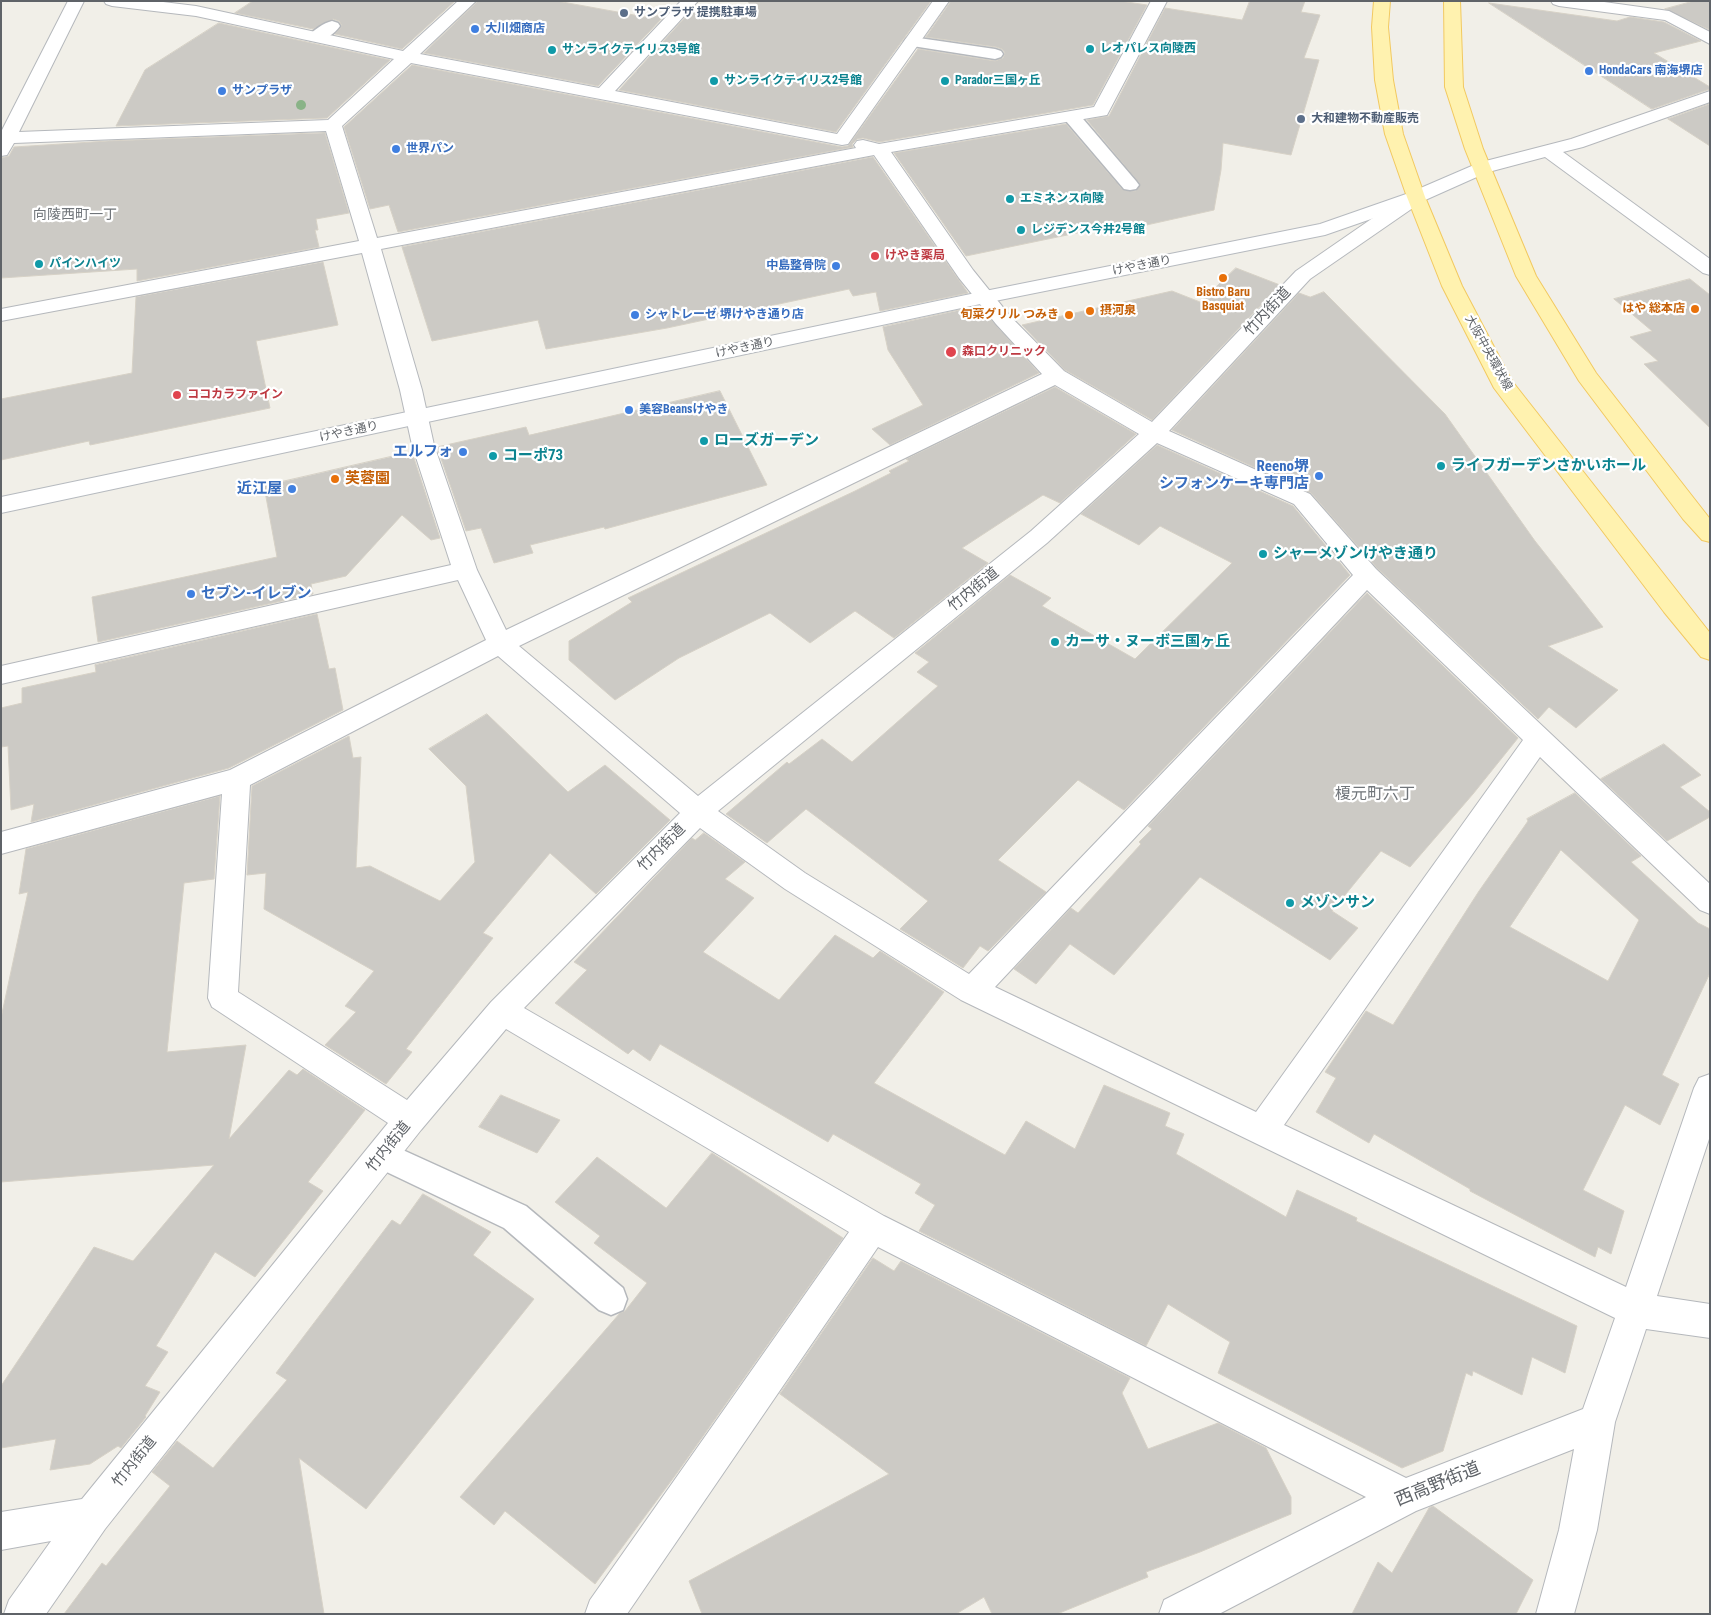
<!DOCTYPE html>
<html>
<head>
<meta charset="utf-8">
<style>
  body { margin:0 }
  #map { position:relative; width:1711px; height:1615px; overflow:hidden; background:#f1efe8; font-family:"Roboto Condensed",sans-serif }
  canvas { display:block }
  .frame { position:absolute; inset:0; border:2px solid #5f6368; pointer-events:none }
</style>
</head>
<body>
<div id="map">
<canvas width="1711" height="1615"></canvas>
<div class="frame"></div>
</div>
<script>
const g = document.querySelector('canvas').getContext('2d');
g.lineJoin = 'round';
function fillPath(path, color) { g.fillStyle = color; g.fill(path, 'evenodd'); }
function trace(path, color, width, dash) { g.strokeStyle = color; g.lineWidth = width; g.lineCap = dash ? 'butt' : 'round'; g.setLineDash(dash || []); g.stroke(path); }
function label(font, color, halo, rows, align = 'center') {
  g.font = font + ' "Roboto Condensed","Noto Sans JP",sans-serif'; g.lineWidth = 4.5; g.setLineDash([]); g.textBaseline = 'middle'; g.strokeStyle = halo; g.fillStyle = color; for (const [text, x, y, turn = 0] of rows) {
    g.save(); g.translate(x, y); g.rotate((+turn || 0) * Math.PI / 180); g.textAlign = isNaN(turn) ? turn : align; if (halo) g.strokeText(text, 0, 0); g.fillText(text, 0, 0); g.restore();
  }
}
const building = new Path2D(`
  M253 1H455L402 49 335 34 342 26 339 21 333 19 313 29 235 13Z
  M478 1H557L645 17 665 15 598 86 424 53Z
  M748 1H931L836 132 619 90 690 12 750 5Z
  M951 1H1120L1147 5 1093 105 879 142 863 138 857 139 852 144 853 147 398 232 389 205 370 209 344 127 412 65 842 147 848 146 918 49 995 61 1003 58 1005 53 1002 49 996 47 926 37Z
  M1250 1H1305L1301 12 1320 15 1304 58 1319 60 1291 155 1223 143 1221 170 1214 210 1106 234 1101 228 966 256 894 153 1066 124 1123 190 1136 191 1140 184 1087 120 1109 116 1165 8 1242 20Z
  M1694 1H1710V30L1665 9Z
  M1489 3 1617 21 1630 17 1664 22 1701 41 1654 53 1710 87V89L1652 109Z
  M219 23 390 60 327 118 116 126 145 70Z
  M1710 104V146L1668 119Z
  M325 133 349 213 316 219 318 230H315L319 247 137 281V269L1 278V158L9 156 14 147 108 141Z
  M873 157 968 293 880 311 876 292 853 296 849 289 667 328 546 349 538 320 432 341 402 247Z
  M323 262 338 325 256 341 270 408 90 445 89 441 1 460V399L132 373 136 297Z
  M1236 268 1280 285 1152 420 1065 370 1022 325 1172 291 1200 302Z
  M1690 279 1710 295V428L1644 364 1658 361 1630 337 1652 331 1614 299Z
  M1324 292 1445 414 1535 541 1603 627 1548 646 1618 690 1576 728 1549 707 1538 719 1377 568 1311 493 1172 430 1299 293 1310 297Z
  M979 306 1039 373 890 445 872 429 923 405 888 350 883 327Z
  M1055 387 1136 434 1060 503 1043 495 962 548 988 563 894 638 855 611 810 643 770 613 679 658 615 700 569 660V641L632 602 628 598 855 491 891 473 889 471 909 461 906 459Z
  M720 391 767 485 605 529 604 527 530 545 533 553 494 563 481 528 466 531 437 447 526 427 529 435Z
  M1157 445 1293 506 1350 575 1124 810 1078 780 998 860 1046 892 988 951 980 946 963 968 900 929 928 901 806 809 767 843 726 814 787 762 789 764 822 739 852 762 938 686 917 672 929 662 915 653 1010 575 1051 598 1042 606 1135 659 1232 563 1160 526 1139 545 1081 514Z
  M412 452 440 538 431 540 402 515 346 576 311 584 313 594 98 642 92 597 277 557 264 486Z
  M1367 593 1518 738 1473 794 1410 867 1381 851 1332 911 1358 928 1330 960 1200 877 1114 975 1070 944 1036 984 1014 969 1071 908 1078 913 1141 844 1139 842 1152 829 1148 826Z
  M317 614 329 669 335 668 343 710 229 768 31 822 34 804 11 810 8 746 1 747V708L22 703V688L96 672 95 665Z
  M487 714 568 792 605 765 670 820 596 894 550 853 483 933 493 938 406 1049 412 1052 386 1084 325 1045 356 1012 345 1006 374 971 264 909 266 873 247 875 252 786 349 736 353 758 361 757 356 868 370 866 440 901 475 862 466 786 429 749Z
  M1664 744 1701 775 1680 787 1710 812V817L1667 841 1601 779Z
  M1575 793 1641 856 1631 862 1698 923 1710 929V973L1662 1075 1679 1084 1660 1125 1625 1105 1583 1190 1624 1211 1611 1254 1598 1247 1595 1257 1470 1191V1189L1374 1134 1369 1143 1316 1112 1336 1078 1325 1072 1366 1011 1393 1025 1479 891 1528 821 1527 819ZM1561 850 1639 920 1608 981 1510 927Z
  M220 796 214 879 184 883 167 1052 246 1045 229 1139 289 1070 297 1075 303 1069 365 1110 308 1182 323 1191 255 1277 215 1252 156 1346 168 1352 145 1386 160 1392 145 1416 146 1417 121 1448 118 1446 90 1464 50 1470 56 1439 1 1448V1386L94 1247 133 1261 214 1165 1 1182V1018L28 892 19 894 26 849Z
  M704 833 745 862 725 879 754 898 703 952 779 1000 835 935 873 958 880 951 944 992 874 1083 1005 1155 1026 1121 1075 1149 1104 1085 1170 1113 1165 1126 1184 1134 1176 1154 1286 1217 1297 1190 1357 1218 1356 1221 1577 1326 1565 1373 1532 1357 1522 1395 1473 1371 1472 1376 1466 1373 1443 1451 1402 1468 1218 1373 1230 1342 1168 1304 1146 1346 919 1231 935 1205 915 1193 921 1184 833 1134 828 1142 660 1044 650 1061 633 1049 628 1054 555 1003 587 970 574 962 692 838 695 840Z
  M501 1095 560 1120 537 1153 479 1127Z
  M712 1153 843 1238 677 1473 595 1584 505 1511 494 1525 460 1497 620 1313 625 1311 647 1283 594 1243 600 1236 555 1202 597 1157 666 1208Z
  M423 1194 491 1232 473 1255 534 1299 366 1509 299 1458 324 1614H64L102 1563 106 1566 170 1486 152 1472 177 1441 213 1468 287 1380 276 1373 392 1220 400 1225Z
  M873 1258 894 1271 901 1261 1130 1378 1122 1393 1148 1449 1218 1423 1266 1448 1291 1497V1514L1200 1552 1146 1572 1148 1577 1057 1614H992L984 1597 956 1614H702L689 1581 889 1474 780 1394Z
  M1433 1506 1533 1580 1516 1614H1352L1378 1562 1392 1573 1429 1508Z`);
const lane = new Path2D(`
  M332 21 338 23 340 26C334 35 321 43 310 40L308 37C313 30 324 23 332 21Z
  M912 37 995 49 1001 51 1003 54 1001 57 995 59 906 45 904 42 906 39Z
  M1072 112 1078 113 1136 181 1139 185 1136 189 1130 190 1124 189 1066 121 1063 117 1066 113Z
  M383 1141 526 1206 623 1288 627 1299 623 1310 611 1315 599 1310 504 1228 372 1165 368 1155 372 1145Z`);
const street = new Path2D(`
  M68 1H84L19 132 328 120 394 59 196 16 112 6 106 4 104 1H155L196 6 403 51 458 1H476L420 54 599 88 681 1H698L615 91 837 134 933 1H949L848 144 842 145 411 63 342 126 377 238 856 148 854 145 857 141 863 140 879 144 1094 107 1151 1H1167L1107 115 891 152 973 270 1010 316 1064 371 1152 422 1296 271 1409 193 1416 191 1423 193 1425 197 1423 201 1310 279 1169 431 1310 494 1376 569 1710 884V914L1700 910 1540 757 1284 1125 1626 1287 1694 1088 1699 1078 1710 1074V1136L1657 1296 1710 1304V1338L1646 1329 1615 1422 1597 1530 1574 1614H1536L1559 1530 1574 1449 1416 1511 1219 1614H1159L1164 1600 1366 1497 878 1247 627 1614H585L590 1600 849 1232 506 1029 421 1130 105 1529 46 1614H4L9 1600 51 1541 1 1550V1512L82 1499 388 1123 212 1007 208 998 222 794 1 854V832L230 770 486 640 458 580 1 684V666L451 565 412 445 400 390 362 253 1 321V309L359 241 326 131 14 143 7 155 1 156V132ZM874 155 959 278 996 324 1042 374 506 630 477 570 434 445 422 390 381 249ZM1055 385 1139 434 1031 531 698 796 519 646ZM1157 443 1294 504 1353 575 969 974 805 873 718 811 1047 543ZM1367 590 1523 740 1256 1112 995 987ZM498 656 680 813 491 1002 407 1100 238 992 250 785ZM700 828 785 889 961 1000 1615 1318 1583 1409 1406 1478 884 1216 524 1008Z
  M1551 1H1597L1669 11 1710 32V44L1665 20 1559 6 1553 4Z
  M1710 91V102L1583 147 1563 152 1710 259V275L1703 273 1545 157 1481 174 1474 172 1472 168 1474 164 1571 139Z`);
const secondary = new Path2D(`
  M1481 162 1488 164 1490 168 1488 172 1423 201 1325 235 985 303 1 513V497L985 291 1320 224 1409 193Z`);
const primary = new Path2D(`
  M1374 1H1390L1388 27 1393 80 1403 134 1425 197 1462 286 1512 381 1710 633V660L1701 657 1664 612 1494 388 1442 286 1407 197 1385 134 1375 80 1372 27Z
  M1444 1H1460L1463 87 1483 149 1536 276 1596 373 1710 519V542L1702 540 1683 519 1579 381 1516 276 1465 149 1445 87Z`);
const trees = [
  [301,105]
];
const markers = [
  [624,13,5,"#5c6f8a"],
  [475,29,5,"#3f7fe0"],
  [1090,49,5,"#0f9aa8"],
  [552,50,5,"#0f9aa8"],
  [1589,71,5,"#3f7fe0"],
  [714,81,5,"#0f9aa8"],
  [945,81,5,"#0f9aa8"],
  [222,91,5,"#3f7fe0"],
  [1301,119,5,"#5c6f8a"],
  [396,149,5,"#3f7fe0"],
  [1010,199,5,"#0f9aa8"],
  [1021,230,5,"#0f9aa8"],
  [875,256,5,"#e0444e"],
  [39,264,5,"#0f9aa8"],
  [836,266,5,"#3f7fe0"],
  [1223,278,5,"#e8710a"],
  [1695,309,5,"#e8710a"],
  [1090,311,5,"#e8710a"],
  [635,315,5,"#3f7fe0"],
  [1069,315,5,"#e8710a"],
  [951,352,6,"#e0444e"],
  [177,395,5,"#e0444e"],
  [629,410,5,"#3f7fe0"],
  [704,441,5,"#0f9aa8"],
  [463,452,5,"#3f7fe0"],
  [493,456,5,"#0f9aa8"],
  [1441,466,5,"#0f9aa8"],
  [1319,476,5,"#3f7fe0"],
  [335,479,5,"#e8710a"],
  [292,489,5,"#3f7fe0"],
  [1263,554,5,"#0f9aa8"],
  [191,594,5,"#3f7fe0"],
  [1055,642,5,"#0f9aa8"],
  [1290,903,5,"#0f9aa8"]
];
const farServicenames = [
  ["サンプラザ 提携駐車場",634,13],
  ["大和建物不動産販売",1311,119]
];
const farShopnames = [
  ["大川畑商店",485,29],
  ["HondaCars 南海堺店",1599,71],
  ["サンプラザ",232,91],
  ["世界パン",406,149],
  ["中島整骨院",826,266,"right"],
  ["シャトレーゼ 堺けやき通り店",645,315],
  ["美容Beansけやき",639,410]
];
const farCulturenames = [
  ["レオパレス向陵西",1100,49],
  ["サンライクテイリス3号館",562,50],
  ["サンライクテイリス2号館",724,81],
  ["Parador三国ヶ丘",955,81],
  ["エミネンス向陵",1020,199],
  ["レジデンス今井2号館",1031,230],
  ["パインハイツ",49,264]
];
const farHealthnames = [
  ["けやき薬局",885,256],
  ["森口クリニック",962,352],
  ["ココカラファイン",187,395]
];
const farStreetnames = [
  ["けやき通り",1142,266,-11],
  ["けやき通り",745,348,-12],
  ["大阪中央環状線",1488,353,61],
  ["けやき通り",349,432,-12]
];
const farFoodnames = [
  ["Bistro Baru",1223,293,"center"],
  ["Basquiat",1223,307,"center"],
  ["はや 総本店",1685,309],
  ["摂河泉",1100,311,"left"],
  ["旬菜グリル つみき",1059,315]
];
const farNeighbourhoodnames = [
  ["向陵西町一丁",75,215]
];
const streetNames = [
  ["竹内街道",1268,312,-47],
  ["竹内街道",974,590,-39],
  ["竹内街道",662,848,-45],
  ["竹内街道",389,1147,-51],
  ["竹内街道",135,1462,-51]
];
const cultureNames = [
  ["ローズガーデン",714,441],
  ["コーポ73",503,456],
  ["ライフガーデンさかいホール",1451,466],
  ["シャーメゾンけやき通り",1273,554],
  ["カーサ・ヌーボ三国ヶ丘",1065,642],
  ["メゾンサン",1300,903]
];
const shopNames = [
  ["エルフォ",453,452],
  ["Reeno堺",1309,467],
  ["シフォンケーキ専門店",1309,484],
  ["近江屋",282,489],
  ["セブン-イレブン",201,594,"left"]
];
const foodNames = [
  ["芙蓉園",345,479]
];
const neighbourhoodNames = [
  ["榎元町六丁",1375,795]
];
const nearStreetnames = [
  ["西高野街道",1438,1485,-22]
];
fillPath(building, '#cccac5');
trace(building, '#d6d1c6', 1);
trace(lane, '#b5b8bc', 3);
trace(street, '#b5b8bc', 2);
trace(secondary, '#b6babf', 2);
trace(primary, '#f2c960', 2);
fillPath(lane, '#fff');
fillPath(street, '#fff');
fillPath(secondary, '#fff');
fillPath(primary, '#fff2af');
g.fillStyle = '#89b387';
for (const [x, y] of trees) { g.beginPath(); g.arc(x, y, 5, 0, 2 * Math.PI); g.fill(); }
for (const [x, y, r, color] of markers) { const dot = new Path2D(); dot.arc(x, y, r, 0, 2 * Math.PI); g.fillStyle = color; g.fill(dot); trace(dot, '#fff', 2); }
label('bold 12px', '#4e5e75', '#fff', farServicenames, 'left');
label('bold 12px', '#366cbe', '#fff', farShopnames, 'left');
label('bold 12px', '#0d838f', '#fff', farCulturenames, 'left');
label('bold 12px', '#be3a42', '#fff', farHealthnames, 'left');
label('12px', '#5f6368', '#fff', farStreetnames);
label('bold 12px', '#c56008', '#fff', farFoodnames, 'right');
label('14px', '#70757a', '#fff', farNeighbourhoodnames);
label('15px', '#5f6368', '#fff', streetNames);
label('bold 15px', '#0d838f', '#fff', cultureNames, 'left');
label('bold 15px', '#366cbe', '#fff', shopNames, 'right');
label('bold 15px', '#c56008', '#fff', foodNames, 'left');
label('16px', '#70757a', '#fff', neighbourhoodNames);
label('18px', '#5f6368', '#fff', nearStreetnames);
</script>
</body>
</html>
